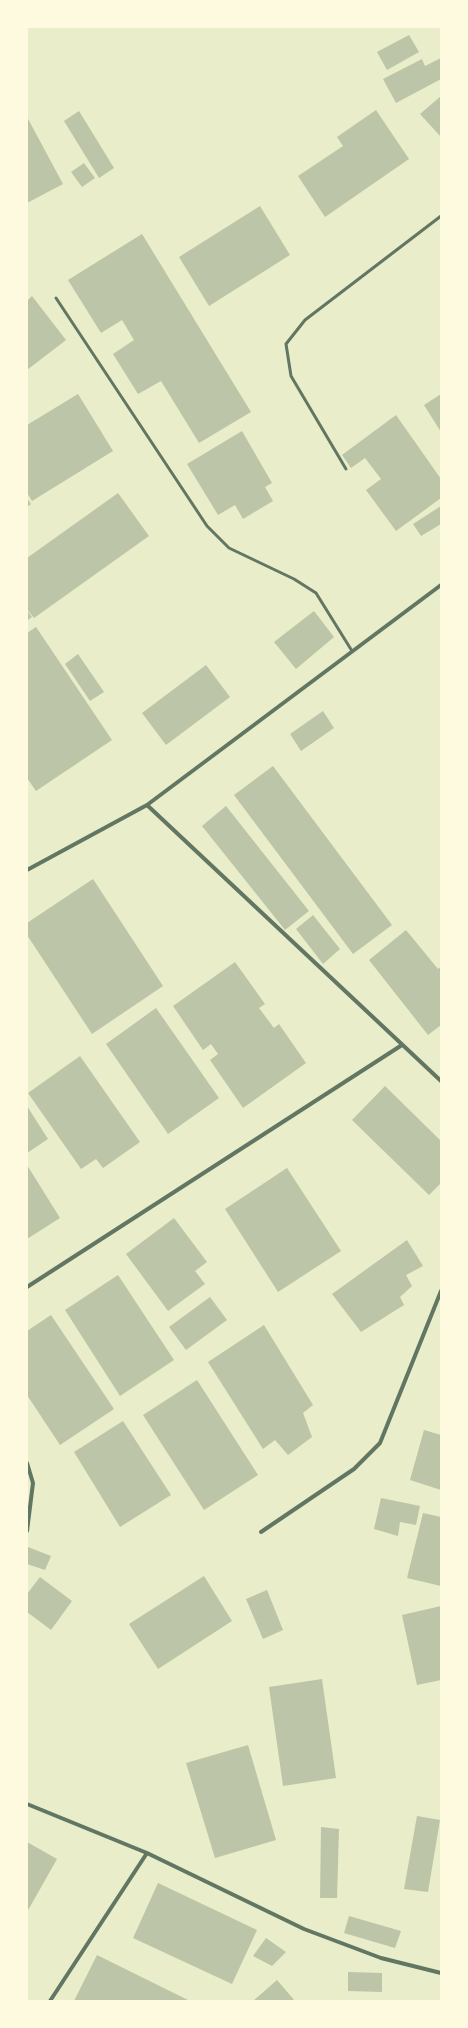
<!DOCTYPE html>
<html>
<head>
<meta charset="utf-8">
<style>
  body { margin:0 }
  #map { position:relative; width:468px; height:2028px; overflow:hidden; background:#e9edc9; font-family:Manrope,sans-serif }
  canvas { display:block }
  .frame { position:absolute; inset:0; border:28px solid #fefae0; pointer-events:none }
</style>
</head>
<body>
<div id="map">
<canvas width="468" height="2028"></canvas>
<div class="frame"></div>
</div>
<script>
const g = document.querySelector('canvas').getContext('2d');
g.lineJoin = 'round';
function fillPath(path, color) { g.fillStyle = color; g.fill(path, 'evenodd'); }
function trace(path, color, width, dash) { g.strokeStyle = color; g.lineWidth = width; g.lineCap = dash ? 'butt' : 'round'; g.setLineDash(dash || []); g.stroke(path); }
const building = new Path2D(`
  M409 35 419 52 387 70 377 52Z
  M441 58V79L396 103 383 79 422 59 425 66Z
  M441 96V137L420 114Z
  M376 110 409 159 325 217 298 176 343 146 337 137Z
  M79 111 114 168 99 178 64 121Z
  M27 117 63 184 27 203Z
  M84 163 95 178 82 187 71 172Z
  M260 206 290 255 209 306 179 257Z
  M142 234 251 412 199 443 161 381 138 394 113 354 134 340 122 320 101 333 68 280Z
  M32 296 66 340 27 370V301Z
  M78 394 113 451 32 501 27 493V425Z
  M441 394V432L424 405Z
  M396 415 441 479V498L396 531 366 490 381 479 365 458 351 468 342 455Z
  M242 431 272 483 265 487 273 501 243 519 235 505 218 515 187 464Z
  M118 493 149 536 34 618 27 609V558Z
  M27 498 31 504 27 507Z
  M441 506V524L421 536 413 524Z
  M27 610 32 617 27 621Z
  M314 611 334 637 296 669 274 642Z
  M36 627 112 740 36 791 27 778V633Z
  M78 654 104 692 90 701 65 664Z
  M206 665 230 697 166 745 142 713Z
  M323 711 334 728 301 751 290 734Z
  M273 766 392 925 353 954 234 795Z
  M226 806 309 911 285 930 202 826Z
  M93 879 163 986 92 1034 27 935V923Z
  M313 915 340 949 323 964 296 929Z
  M406 930 438 969 441 967V1025L428 1035 369 960Z
  M235 962 265 1004 259 1008 274 1028 279 1024 306 1063 243 1108 210 1060 218 1054 211 1044 203 1050 173 1006Z
  M156 1008 219 1098 168 1134 106 1044Z
  M80 1056 140 1142 103 1168 96 1159 81 1169 28 1093Z
  M385 1086 441 1141V1183L429 1195 352 1120Z
  M27 1106 48 1139 27 1153Z
  M27 1165 60 1218 27 1239Z
  M287 1168 341 1251 278 1292 225 1209Z
  M174 1218 207 1262 195 1271 205 1284 168 1311 126 1254Z
  M407 1240 423 1266 406 1275 412 1286 400 1297 404 1305 361 1332 332 1294Z
  M118 1275 174 1360 120 1396 65 1310Z
  M210 1297 227 1320 186 1350 169 1327Z
  M51 1315 114 1409 60 1445 27 1395V1331Z
  M264 1325 313 1405 303 1413 312 1437 288 1455 275 1440 263 1449 208 1362Z
  M197 1380 258 1475 204 1510 143 1415Z
  M123 1421 171 1495 120 1527 74 1452Z
  M424 1430 441 1435V1490L410 1480Z
  M381 1498 420 1506 416 1525 400 1522 398 1536 374 1529Z
  M423 1513 441 1517V1586L407 1578Z
  M28 1547 51 1556 45 1570 27 1564Z
  M204 1576 232 1621 158 1669 129 1624Z
  M40 1577 72 1601 51 1630 27 1612V1594Z
  M267 1590 283 1630 263 1639 246 1599Z
  M441 1606V1680L417 1685 402 1615Z
  M322 1679 336 1778 283 1786 269 1687Z
  M248 1745 276 1840 215 1858 186 1763Z
  M417 1816 440 1820 428 1892 404 1889Z
  M321 1827 339 1829 337 1898H320Z
  M27 1842 57 1859 27 1912Z
  M158 1883 257 1930 232 1984 133 1938Z
  M349 1916 401 1931 395 1948 344 1933Z
  M266 1938 286 1952 272 1966 253 1956Z
  M97 1955 190 2001H74Z
  M348 1972 382 1973V1992L348 1991Z
  M277 1980 295 2001H253Z`);
const service = new Path2D(`
  M56 298 207 526 229 548 294 579 316 593 352 651
  M346 469 291 376 286 344 305 320 441 216`);
const minor = new Path2D(`
  M147 805 441 1081
  M27 870 147 805 441 585
  M27 1287 402 1045
  M27 1463 33 1483 27 1531
  M261 1532 354 1469 380 1443 441 1291
  M27 1804 147 1853 304 1929 381 1958 441 1973
  M50 2001 147 1853`);
fillPath(building, '#bcc5a7');
trace(service, '#617663', 3);
trace(minor, '#617663', 4);
</script>
</body>
</html>
